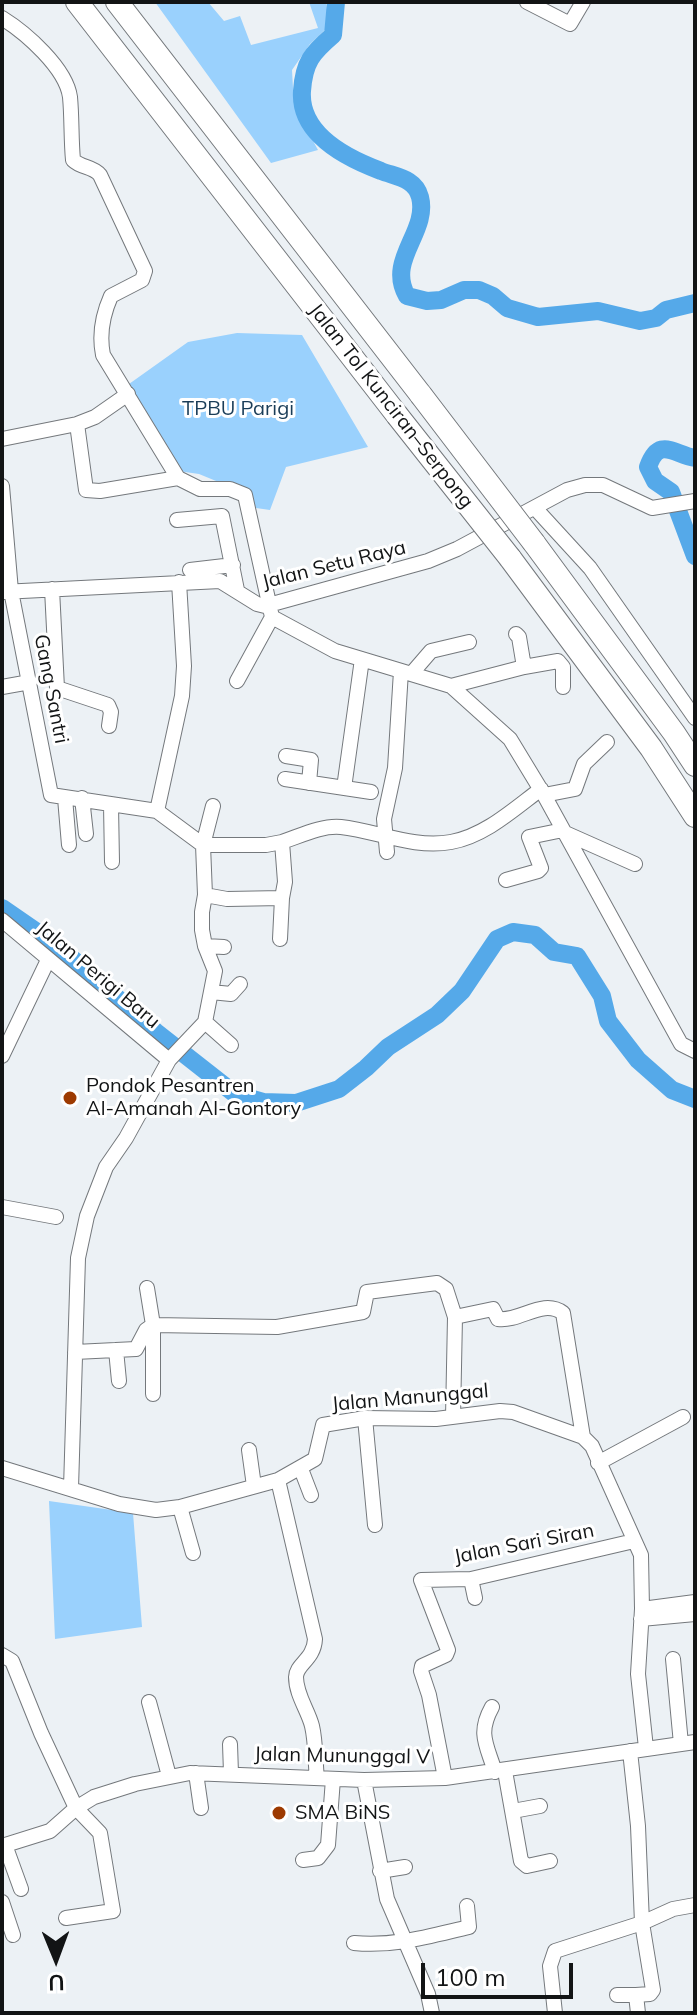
<!DOCTYPE html>
<html>
<head>
<meta charset="utf-8">
<style>
  body { margin:0 }
  #map { position:relative; width:697px; height:2015px; overflow:hidden; background:#ecf1f5; font-family:Mulish,sans-serif }
  canvas { display:block }
  .frame { position:absolute; inset:0; border:4px solid #121415; pointer-events:none }
  .north { position:absolute; left:16px; top:1919px; width:80px; height:80px; -webkit-text-stroke:6px #fff; paint-order:stroke; rotate:179deg; font-size:22px; font-weight:700; line-height:32px; text-align:center; color:#121415 }
  .north::after { content:''; display:block; margin:auto; width:28px; height:36px; background:#121415; clip-path:polygon(50% 0,100% 100%,50% 72%,0 100%) }
  .scale { position:absolute; left:421px; top:1963px; width:152px; height:36px; box-sizing:border-box; border:4px solid #121415; border-top:0; padding-left:10px; font-size:24px; line-height:28px; white-space:nowrap; color:#121415; -webkit-text-stroke:6px #fff; paint-order:stroke }
</style>
</head>
<body>
<div id="map">
<canvas width="697" height="2015"></canvas>
<div class="frame"></div>
<div class="north">U</div>
<div class="scale">100 m</div>
</div>
<script>
const g = document.querySelector('canvas').getContext('2d');
g.lineJoin = 'round';
function fillPath(path, color) { g.fillStyle = color; g.fill(path, 'evenodd'); }
function trace(path, color, width, dash) { g.strokeStyle = color; g.lineWidth = width; g.lineCap = dash ? 'butt' : 'round'; g.setLineDash(dash || []); g.stroke(path); }
function label(font, color, halo, rows, align = 'center') {
  g.font = font + ' Mulish,sans-serif'; g.lineWidth = 6; g.setLineDash([]); g.textBaseline = 'middle'; g.strokeStyle = halo; g.fillStyle = color; for (const [text, x, y, turn = 0] of rows) {
    g.save(); g.translate(x, y); g.rotate((+turn || 0) * Math.PI / 180); g.textAlign = isNaN(turn) ? turn : align; if (halo) g.strokeText(text, 0, 0); g.fillText(text, 0, 0); g.restore();
  }
}
const green = new Path2D(`
  M155 2H208L224 21 240 16 251 45 318 28 309 2H326L329 26 310 44 292 70 294 106 318 150 271 163Z
  M237 333 302 335 368 447 286 467 270 510 249 507 243 492 199 474 178 471 169 459 129 384 188 342Z
  M49 1501 133 1513 142 1627 55 1639Z`);
const river = new Path2D(`
  M336 2 333 35C312 53 304 62 302 91 299 134 346 158 381 171 396 177 415 178 420 197 429 232 386 260 407 296L427 301 441 300 464 290H479L493 296 507 308 538 317 598 311 640 321 656 318 666 310 695 303
  M695 458C673 454 659 436 648 467L655 481 671 492 695 556
  M2 908 60 948 156 1032 235 1094 263 1102 296 1103 339 1089 366 1068 388 1047 437 1015 462 991 497 939 513 932 535 935 554 952 577 956 602 996 608 1021 638 1060 672 1090 695 1099`);
const minor = new Path2D(`
  M527 2 570 24 583 2
  M2 18C26 33 66 68 70 97 72 118 71 139 73 160 81 168 93 166 100 175L145 271 142 280 111 296C103 314 99 335 103 355L178 478
  M77 424 86 490 100 491 178 478 200 489H230L245 495 272 617 335 651 451 686 510 739 544 795 681 1044 695 1051
  M2 439 77 424 95 417 128 394
  M2 486 11 591 51 795 157 811
  M535 508 590 568 695 718
  M177 520 222 516 237 590
  M190 570 233 565
  M52 589 57 688 108 705 111 712 109 726
  M2 592 220 581 257 604 265 606 428 561 457 549 567 490 585 485H603L652 508 695 501
  M516 634 519 637 524 667
  M412 673 431 651 469 642
  M237 681 272 617
  M451 686 524 667 558 661 563 667V687
  M2 687 30 682
  M286 756 311 760 309 783
  M285 779 371 792
  M344 788 362 659
  M544 795 575 789 584 764 607 742
  M65 798 69 845
  M82 798 86 834
  M111 805 112 862
  M213 806 203 845H266L282 842
  M563 832 635 864
  M387 852 384 819 395 768 401 671
  M506 880 538 871 541 868 529 837 563 830
  M205 895 227 899 282 898 285 882 282 842C300 836 322 825 341 827 377 831 414 849 451 842 485 836 514 809 541 789
  M2 920 169 1060
  M280 939 282 898
  M205 946 224 947
  M211 992 231 994 240 984
  M205 1022 231 1045
  M2 1056 48 960
  M2 1207 56 1217
  M147 1288 153 1325V1394
  M455 1317 493 1309 498 1319C520 1322 543 1298 563 1313L583 1437
  M116 1350 119 1381
  M75 1352 136 1349 146 1330 153 1325 277 1327 363 1312 367 1292 437 1283 446 1289 455 1317 453 1417
  M365 1418 375 1525
  M249 1450 254 1486
  M598 1463 683 1417
  M2 1468 119 1504 156 1510 180 1507 278 1480 315 1459 323 1425 365 1418 436 1419 500 1411 513 1412 583 1437 592 1446 641 1555 642 1609 638 1674 646 1748
  M301 1469 311 1495
  M278 1480 315 1639C314 1660 296 1664 296 1677 296 1695 308 1710 312 1726 316 1743 315 1761 317 1778
  M71 1488 78 1258 87 1216 106 1167 126 1138 169 1060 205 1022 215 971 205 946 202 930V912L205 895 203 845 157 811 182 696 184 666 179 582
  M180 1507 193 1553
  M471 1579 475 1598
  M642 1609 695 1602
  M641 1619 695 1614
  M2 1655 12 1661 41 1733 76 1808 100 1833 113 1911 66 1918
  M673 1659 681 1744
  M149 1702 169 1776
  M492 1707C477 1734 487 1745 495 1772
  M230 1744 231 1773
  M630 1751 638 1826 642 1923 653 1990 650 1994 636 1995 638 2013
  M505 1771 521 1861 527 1866 550 1861
  M196 1773 201 1808
  M445 1778 429 1695 421 1671 422 1666 446 1655 448 1650 421 1580 471 1579 634 1541
  M364 1780 387 1899 428 1994 432 2013
  M513 1811 540 1806
  M5 1845 21 1889
  M2 1846 50 1831 76 1808 94 1797 135 1784 190 1773 364 1780 445 1778 695 1742
  M303 1860 318 1858 328 1845 333 1779
  M380 1871 405 1867
  M2 1902 13 1935
  M354 1943C394 1947 430 1936 469 1927L467 1906
  M617 1995H636
  M555 2013 550 1966 555 1951 642 1923 673 1909 695 1905`);
const highway = new Path2D(`
  M77 2 397 415
  M117 2 421 395
  M534 543 674 733 695 765
  M510 558 651 748 695 816`);
const highwayBridge = new Path2D(`
  M421 395 534 543
  M397 415 510 558`);
const markers = [
  [70,1098,8,"#9d3a01"],
  [279,1813,8,"#9d3a01"]
];
const streetNames = [
  ["Jalan Tol Kunciran–Serpong",391,406,52],
  ["Jalan Setu Raya",334,565,-14],
  ["Gang Santri",51,689,79],
  ["Jalan Perigi Baru",98,975,40],
  ["Jalan Manunggal",410,1398,-5],
  ["Jalan Sari Siran",524,1544,-11],
  ["Jalan Mununggal V",342,1756,1]
];
const parkNames = [
  ["TPBU Parigi",238,409]
];
const poiNames = [
  ["Pondok Pesantren",86,1086],
  ["Al-Amanah Al-Gontory",86,1109],
  ["SMA BiNS",295,1813]
];
fillPath(green, '#9ad1fd');
trace(river, '#55a9e9', 18);
trace(minor, '#74787c', 16);
trace(highway, '#74787c', 24);
trace(minor, '#fff', 14);
trace(highway, '#fff', 22);
trace(highwayBridge, '#74787c', 24, []);
trace(highwayBridge, '#fff', 22);
for (const [x, y, r, color] of markers) { const dot = new Path2D(); dot.arc(x, y, r, 0, 2 * Math.PI); g.fillStyle = color; g.fill(dot); trace(dot, '#fff', 3); }
label('20px', '#121415', '#fff', streetNames);
label('20px', '#1a3d58', '#fff', parkNames);
label('20px', '#121415', '#fff', poiNames, 'left');
</script>
</body>
</html>
